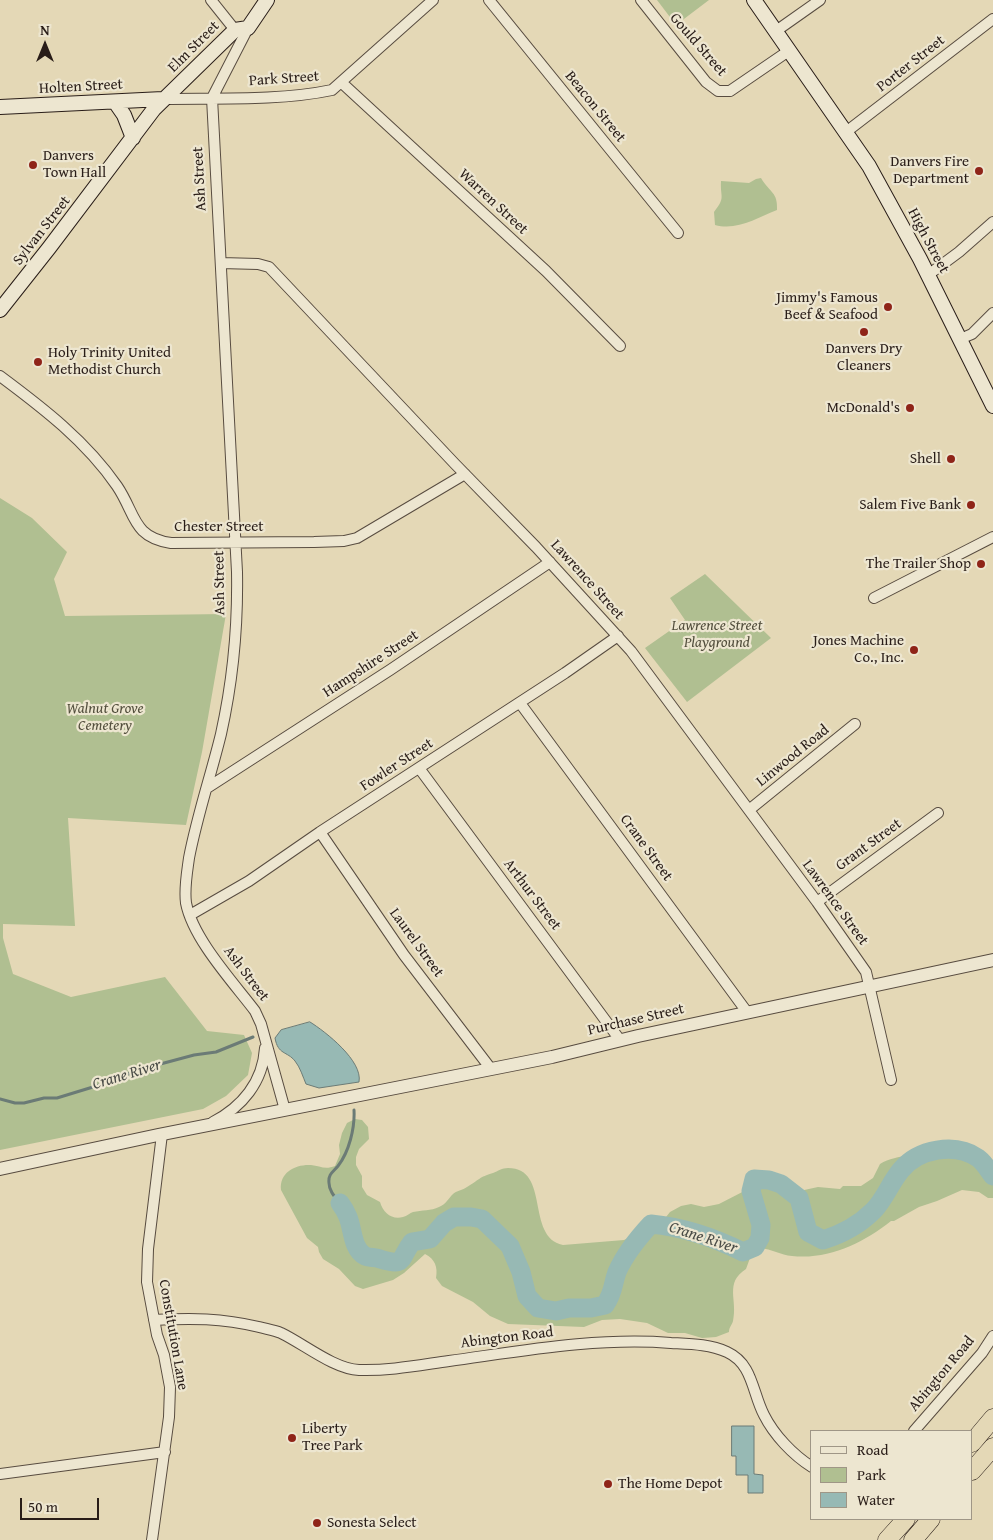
<!DOCTYPE html>
<html>
<head>
<meta charset="utf-8">
<style>
  body { margin:0 }
  #map { position:relative; width:993px; height:1540px; overflow:hidden; background:#e4d8b6; font-family:"Gentium Book Plus",serif }
  canvas { display:block }
  .legend { position:absolute; left:810px; top:1430px; width:162px; height:90px; box-sizing:border-box; background:#ede6d0; border:1px solid #9f9686; margin:0; padding:6px 9px; list-style:none; font-size:15px; color:#291d18 }
  .legend li { display:flex; align-items:center; gap:10px; height:25px }
  .legend b { width:25px; border:1px solid #9f9686 }
  .north { position:absolute; left:20px; top:20px; width:50px; height:50px; -webkit-text-stroke:4px #ede6d0; paint-order:stroke; rotate:0deg; font-size:14px; font-weight:700; line-height:20px; text-align:center; color:#291d18 }
  .north::after { content:''; display:block; margin:auto; width:18px; height:22px; background:#291d18; clip-path:polygon(50% 0,100% 100%,50% 72%,0 100%) }
  .scale { position:absolute; left:20px; top:1498px; width:79px; height:22px; box-sizing:border-box; border:2px solid #291d18; border-top:0; padding-left:6px; font-size:15px; line-height:18px; white-space:nowrap; color:#291d18; -webkit-text-stroke:4px #ede6d0; paint-order:stroke }
</style>
</head>
<body>
<div id="map">
<canvas width="993" height="1540"></canvas>
<ul class="legend">
<li><b style="height:6px;background:#ede6d0"></b>Road</li>
<li><b style="height:14px;background:#b0bf91"></b>Park</li>
<li><b style="height:14px;background:#97b9b4"></b>Water</li>
</ul>
<div class="north">N</div>
<div class="scale">50 m</div>
</div>
<script>
const g = document.querySelector('canvas').getContext('2d');
g.lineJoin = 'round';
function fillPath(path, color) { g.fillStyle = color; g.fill(path, 'evenodd'); }
function trace(path, color, width, dash) { g.strokeStyle = color; g.lineWidth = width; g.lineCap = dash ? 'butt' : 'round'; g.setLineDash(dash || []); g.stroke(path); }
function label(font, color, halo, rows, align = 'center') {
  g.font = font + ' "Gentium Book Plus",serif'; g.lineWidth = 4.5; g.setLineDash([]); g.textBaseline = 'middle'; g.strokeStyle = halo; g.fillStyle = color; for (const [text, x, y, turn = 0] of rows) {
    g.save(); g.translate(x, y); g.rotate((+turn || 0) * Math.PI / 180); g.textAlign = isNaN(turn) ? turn : align; if (halo) g.strokeText(text, 0, 0); g.fillText(text, 0, 0); g.restore();
  }
}
const green = new Path2D(`
  M657 0H709L676 25Z
  M761 178C770 193 778 192 777 210 757 218 737 231 715 225L714 212C726 197 720 198 721 181L749 183 756 179Z
  M0 498 32 518 67 552 54 579 65 616 226 614 202 752 186 825 68 818 75 926 3 924V938L13 974 71 997 165 977 207 1031 244 1035 252 1053 248 1075 226 1096 203 1109 0 1150Z
  M705 574 771 638 687 702 645 648 685 620 670 598Z
  M355 1119 362 1120 368 1127 369 1139 359 1149 356 1157V1165L362 1176V1187L367 1195 380 1202C383 1213 392 1220 403 1217 407 1216 410 1213 413 1212 422 1210 431 1211 439 1207 446 1204 448 1199 453 1194 456 1191 463 1190 467 1187 479 1180 479 1177 493 1173 498 1171 502 1168 508 1168 551 1168 525 1237 563 1245L624 1240 634 1235 648 1223 662 1222 670 1212 681 1206 691 1204 704 1207 719 1204 754 1186 764 1184 780 1191 795 1192 818 1187 840 1189 843 1186H861L873 1178 880 1164C889 1158 899 1158 909 1154 915 1153 921 1149 927 1147 952 1139 973 1147 993 1162V1198H988L979 1192 962 1190 937 1201 919 1207 894 1221H891C863 1243 829 1260 792 1256 779 1255 768 1246 755 1249L750 1258 746 1269C724 1283 738 1300 733 1321 732 1325 729 1327 729 1332L716 1337 702 1338 685 1333H668L647 1323 620 1319 602 1320 584 1327 508 1324 490 1316 473 1302 442 1286 436 1278C438 1267 435 1259 425 1254L404 1273 393 1280 363 1289 355 1286 339 1269 323 1259 319 1252 318 1247 307 1238 281 1190C279 1172 296 1164 311 1165 320 1166 325 1170 335 1166L340 1154 339 1145 342 1133 347 1123Z`);
const water = new Path2D(`
  M310 1022C326 1032 363 1061 359 1082L319 1088 306 1084C303 1077 300 1067 295 1061 287 1051 278 1055 275 1038L281 1030Z
  M732 1426H754V1474L763 1475V1493H748V1475H736V1456H732Z`);
const stream = new Path2D(`
  M0 1099 15 1103H24L44 1098H57L106 1083 138 1070 194 1055 216 1052 253 1037
  M340 1203C335 1197 329 1191 329 1183 328 1174 333 1172 338 1166 349 1152 355 1128 354 1110`);
const river = new Path2D(`
  M340 1203C343 1207 346 1212 348 1217 353 1229 352 1249 365 1256 369 1258 376 1257 380 1259 406 1267 399 1259 412 1242L430 1239 444 1223 454 1217H471L482 1219 510 1246 521 1272 527 1296 538 1308 556 1311 569 1308H591L605 1305C614 1292 612 1286 617 1272 625 1254 637 1239 651 1224 682 1227 715 1238 743 1252L755 1247 760 1238 761 1225 751 1191 754 1179 769 1180 781 1184 799 1198 808 1232 823 1240C842 1234 858 1226 873 1211 885 1199 890 1183 901 1170 918 1149 955 1142 978 1158 984 1162 989 1171 993 1176`);
const minor = new Path2D(`
  M211 0 235 30
  M489 0 678 233
  M641 0 706 82 718 91H730L790 50
  M248 28 212 98 237 572C238 626 233 680 221 734 211 775 197 816 189 858 187 873 184 888 186 903 193 939 233 982 255 1011L261 1024 285 1110
  M776 31 820 0
  M342 83 546 271 620 346
  M163 99C217 98 280 101 332 90L433 0
  M846 132 993 19
  M221 263 258 264 269 267 455 464 536 547 631 651 817 902 866 972 891 1080
  M928 275 959 252 993 222
  M960 339 972 334 993 313
  M0 376C43 408 86 441 117 486 136 514 132 537 171 543L314 542 344 541 357 538 465 474
  M874 598 993 537
  M520 703 747 1012
  M419 768 620 1040
  M207 788 390 670 550 562
  M749 810 855 724
  M320 832 404 955 491 1069
  M817 902 938 813
  M190 915 249 881 320 832 565 673 618 636
  M213 1122C242 1107 263 1082 265 1048
  M154 1320C192 1318 221 1318 259 1327 266 1329 274 1330 281 1333 304 1344 334 1369 359 1370 389 1371 420 1365 449 1361 522 1351 597 1337 671 1343 690 1344 709 1344 727 1352 753 1364 752 1392 764 1415 774 1435 793 1455 812 1467
  M914 1431 982 1353 993 1336
  M0 1474 165 1452
  M152 1540 169 1417 170 1387 164 1355 157 1335 147 1282 148 1249 162 1134`);
const tertiary = new Path2D(`
  M0 1169 158 1135 552 1057 638 1036 993 960`);
const secondary = new Path2D(`
  M754 0 869 166 920 259 993 406
  M115 102 124 115 133 138
  M0 107 163 99
  M0 310 49 248 154 109 235 30 248 28 267 0`);
const motorway = new Path2D(`
  M972 1443 993 1418
  M972 1471 993 1447
  M887 1540 906 1519
  M913 1540 931 1519`);
const markers = [
  [33,165,5,"#8f2418"],
  [979,171,5,"#8f2418"],
  [888,307,5,"#8f2418"],
  [864,332,5,"#8f2418"],
  [38,362,5,"#8f2418"],
  [910,408,5,"#8f2418"],
  [951,459,5,"#8f2418"],
  [971,505,5,"#8f2418"],
  [981,564,5,"#8f2418"],
  [914,650,5,"#8f2418"],
  [292,1438,5,"#8f2418"],
  [608,1484,5,"#8f2418"],
  [317,1523,5,"#8f2418"]
];
const streetNames = [
  ["Gould Street",698,45,49],
  ["Elm Street",194,47,-45],
  ["Porter Street",911,64,-38],
  ["Park Street",284,79,-4],
  ["Holten Street",81,87,-3],
  ["Beacon Street",595,107,51],
  ["Ash Street",200,179,-93],
  ["Warren Street",493,202,43],
  ["Sylvan Street",42,231,-52],
  ["High Street",928,241,62],
  ["Chester Street",219,527],
  ["Lawrence Street",587,580,48],
  ["Ash Street",220,583,-91],
  ["Hampshire Street",371,664,-33],
  ["Linwood Road",793,756,-39],
  ["Fowler Street",397,765,-33],
  ["Grant Street",869,845,-36],
  ["Crane Street",646,848,54],
  ["Arthur Street",532,895,53],
  ["Lawrence Street",835,903,54],
  ["Laurel Street",416,943,54],
  ["Ash Street",246,974,53],
  ["Purchase Street",636,1020,-13],
  ["Constitution Lane",173,1335,80],
  ["Abington Road",507,1338,-7],
  ["Abington Road",942,1374,-50]
];
const poiNames = [
  ["Danvers",43,156,"left"],
  ["Town Hall",43,173,"left"],
  ["Danvers Fire",969,162],
  ["Department",969,179],
  ["Jimmy's Famous",878,298],
  ["Beef & Seafood",878,315],
  ["Danvers Dry",864,349,"center"],
  ["Cleaners",864,366,"center"],
  ["Holy Trinity United",48,353,"left"],
  ["Methodist Church",48,370,"left"],
  ["McDonald's",900,408],
  ["Shell",941,459],
  ["Salem Five Bank",961,505],
  ["The Trailer Shop",971,564],
  ["Jones Machine",904,641],
  ["Co., Inc.",904,658],
  ["Liberty",302,1429,"left"],
  ["Tree Park",302,1446,"left"],
  ["The Home Depot",618,1484,"left"],
  ["Sonesta Select",327,1523,"left"]
];
const parkNames = [
  ["Lawrence Street",717,626],
  ["Playground",717,643],
  ["Walnut Grove",105,709],
  ["Cemetery",105,726]
];
const waterNames = [
  ["Crane River",127,1075,-17],
  ["Crane River",703,1238,18]
];
fillPath(green, '#b0bf91');
fillPath(water, '#97b9b4');
trace(water, '#6b7b76', 1);
trace(stream, '#6b7b76', 3);
trace(river, '#97b9b4', 19);
trace(minor, '#584c40', 12);
trace(tertiary, '#584c40', 14);
trace(secondary, '#291d18', 16);
trace(motorway, '#291d18', 19);
trace(minor, '#ede6d0', 10);
trace(tertiary, '#ede6d0', 12);
trace(secondary, '#ede6d0', 14);
trace(motorway, '#e4d8b6', 18);
for (const [x, y, r, color] of markers) { const dot = new Path2D(); dot.arc(x, y, r, 0, 2 * Math.PI); g.fillStyle = color; g.fill(dot); trace(dot, '#ede6d0', 2); }
label('15px', '#291d18', '#ede6d0', streetNames);
label('15px', '#291d18', '#ede6d0', poiNames, 'right');
label('italic 15px', '#524e3c', '#ede6d0', parkNames);
label('italic 16px', '#4a4c47', '#ede6d0', waterNames);
</script>
</body>
</html>
